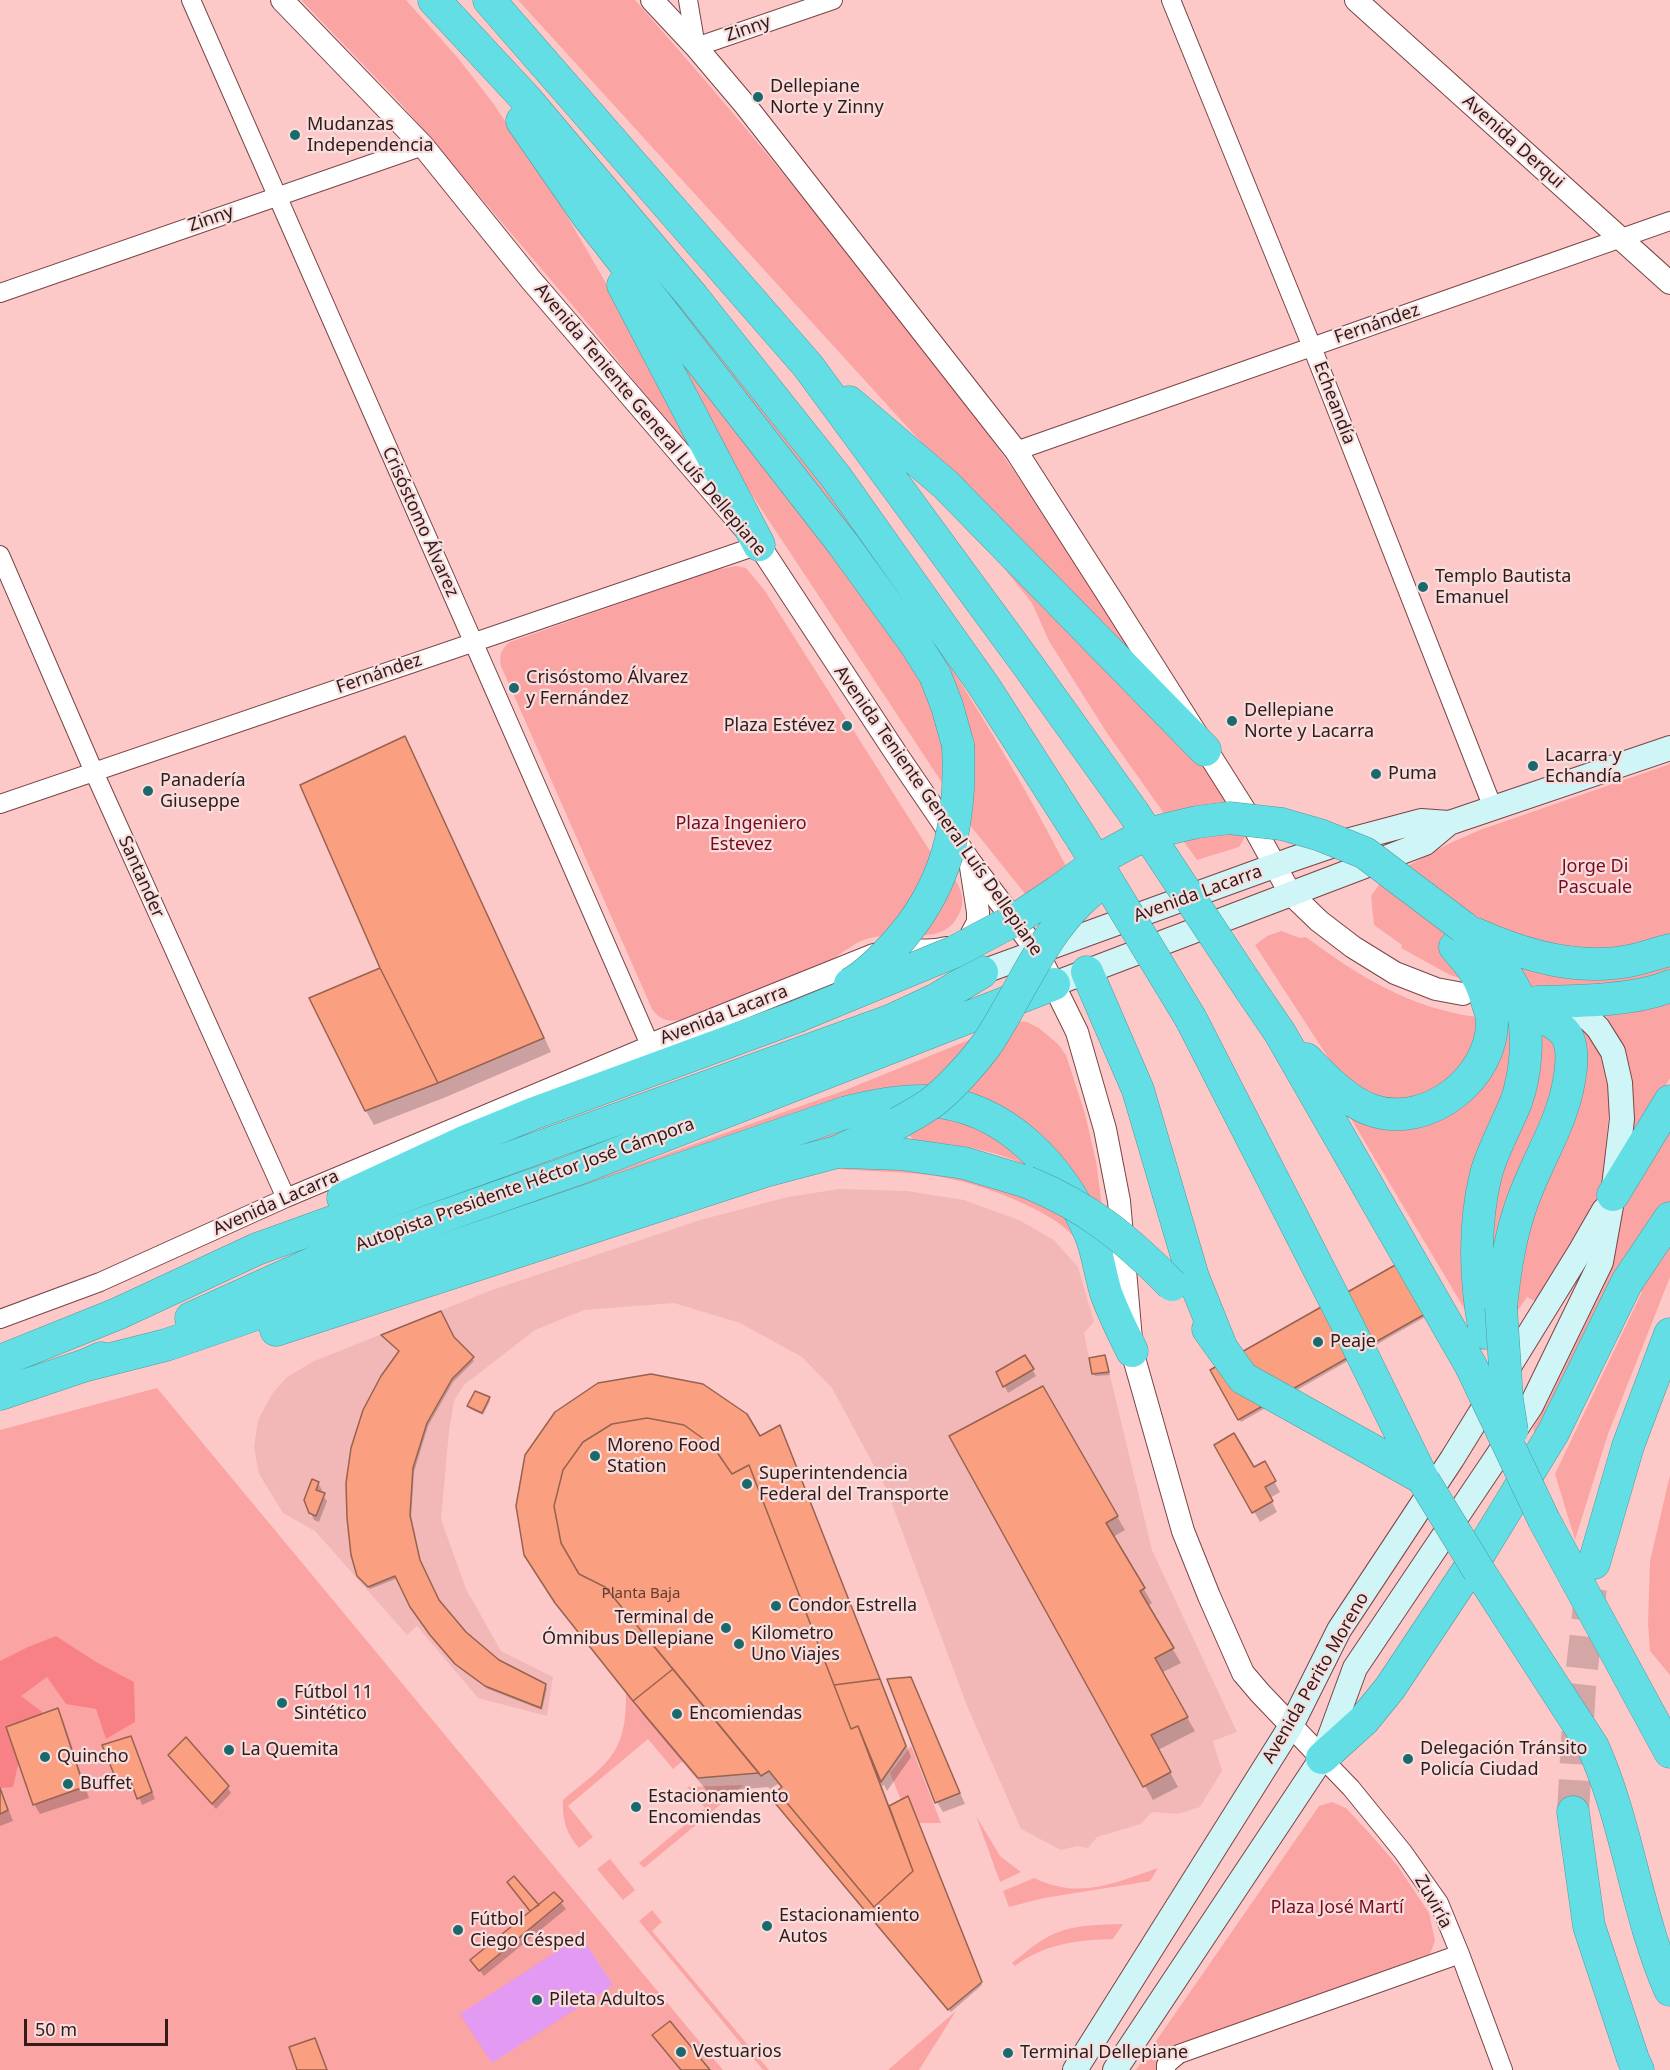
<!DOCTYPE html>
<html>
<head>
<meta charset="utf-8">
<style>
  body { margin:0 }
  #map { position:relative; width:1670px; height:2070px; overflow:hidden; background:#fdc9c8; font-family:"Noto Sans",sans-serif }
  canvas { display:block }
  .scale { position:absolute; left:24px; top:2019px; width:144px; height:27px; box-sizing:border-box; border:3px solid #311a1a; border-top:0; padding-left:8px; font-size:18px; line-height:21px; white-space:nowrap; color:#311a1a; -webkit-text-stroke:4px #f8dddd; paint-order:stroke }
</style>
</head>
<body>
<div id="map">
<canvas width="1670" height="2070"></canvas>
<div class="scale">50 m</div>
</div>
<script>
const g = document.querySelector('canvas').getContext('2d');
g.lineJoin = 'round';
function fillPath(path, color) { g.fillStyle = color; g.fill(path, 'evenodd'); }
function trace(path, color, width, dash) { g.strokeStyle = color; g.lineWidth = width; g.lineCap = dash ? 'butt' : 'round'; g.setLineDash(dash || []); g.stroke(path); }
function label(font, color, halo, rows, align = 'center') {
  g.font = font + ' "Noto Sans",sans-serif'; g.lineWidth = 4.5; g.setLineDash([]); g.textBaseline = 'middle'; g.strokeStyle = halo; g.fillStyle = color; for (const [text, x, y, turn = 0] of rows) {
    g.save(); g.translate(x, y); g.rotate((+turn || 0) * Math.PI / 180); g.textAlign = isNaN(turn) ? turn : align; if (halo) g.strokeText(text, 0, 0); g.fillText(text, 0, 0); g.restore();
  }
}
const built = new Path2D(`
  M839 1189 907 1191 964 1200 1019 1220 1054 1240 1078 1267 1094 1322 1084 1333 1089 1357 1105 1355 1152 1550 1237 1732 1213 1741 1222 1771 1200 1807 1178 1814 1152 1812 1141 1824 1097 1837 1088 1848 1077 1846 1061 1850 1021 1829 967 1706 886 1488 832 1388 802 1357 740 1323 674 1303 584 1310 535 1330 464 1385 454 1401 449 1431 441 1519 466 1589 501 1651 553 1677 547 1716 478 1698 417 1626 407 1635 315 1531 283 1513 259 1474 254 1447 258 1420 272 1394 287 1377 312 1362 492 1290 700 1220 788 1197Z`);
const green = new Path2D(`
  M301 0H406L458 58 493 103 553 192 613 295 709 474 590 326 402 105Z
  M518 0H635C734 112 829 227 920 346 945 378 971 410 995 444 1042 510 1086 579 1130 648L1125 649 972 496 911 431Z
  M650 272C820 466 976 679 1089 912L1030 900 970 825 721 448 648 315 751 440 967 741Z
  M992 553 1187 741 1246 831 1245 837 1239 847 1197 860 1107 733 1049 641 1032 603Z
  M737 566 746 568 765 591 930 851C946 869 973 890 958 916 944 942 917 934 892 934 885 935 877 937 870 938 853 942 840 956 826 963 811 971 794 976 779 982 748 994 716 1007 685 1019 671 1022 661 1022 652 1009L501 666C499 655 501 649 510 642L715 570Z
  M1670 764V939L1641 948 1567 952 1466 980 1450 975 1401 948 1402 945 1374 925 1371 896 1382 880 1448 844 1480 830Z
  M1281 931 1300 938 1306 937C1358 976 1410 1008 1476 1017V1032L1471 1052 1459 1072 1428 1095 1391 1100 1371 1096 1346 1080 1331 1062 1255 945 1267 936Z
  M1670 964V980L1557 1036 1558 1081 1488 1284V1228L1511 1138 1512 967Z
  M1504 995 1515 1046 1467 1313 1344 1107 1434 1119Z
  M1670 996V1078L1633 1142C1629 1096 1632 1044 1599 1007Z
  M1016 1021 1027 1022 1039 1028 1058 1044 1066 1055 1085 1114 1096 1161 1107 1245 1089 1208 934 1093 397 1250 843 1091Z
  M1576 1024 1588 1032 1606 1057 1610 1101 1603 1174 1600 1198 1535 1301 1527 1297 1514 1316 1513 1290Z
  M894 1110C911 1110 929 1109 945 1111 962 1114 978 1121 993 1129 1044 1156 1060 1193 1082 1244 1073 1236 1064 1226 1054 1220 1018 1197 963 1178 920 1174 888 1171 856 1171 824 1168 899 1162 955 1165 1026 1193L1040 1173C1003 1150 956 1144 914 1141L893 1114 824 1141 757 1160 476 1255 323 1309 178 1354 147 1361 149 1357 302 1307 831 1127 878 1112Z
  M1670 1114V1277L1608 1434 1575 1540 1555 1474 1642 1292 1615 1276 1536 1435 1533 1428 1548 1402 1610 1273 1616 1249 1622 1196Z
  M157 1388 723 2070H0V1430Z
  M1670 1475V1675L1650 1651 1648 1624 1650 1561Z
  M626 1692 683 1761 673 1769 648 1739 568 1806 593 1837 579 1848C566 1833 562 1820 563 1800 607 1763 627 1755 626 1692Z
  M911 1746 941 1823H919L908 1796 901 1800 890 1773Z
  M744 1785 644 1868 639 1863 705 1808 687 1787Z
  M1332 1802 1346 1808 1371 1835 1397 1865 1429 1913 1435 1941 1430 1954 1168 2050 1158 2063 1157 2070H1136L1319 1806Z
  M976 1816 1000 1856 1021 1872 1000 1882Z
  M610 1859 635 1890 623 1900 597 1869Z
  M1158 1868 1150 1881 1044 1898 1009 1907 1003 1891 1034 1878C1080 1900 1114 1883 1158 1868Z
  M652 1910 662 1922 652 1931 769 2070H763L639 1921Z
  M1123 1924 1113 1939C1077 1940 1044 1944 1015 1966L1012 1963C1026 1952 1039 1940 1056 1933 1077 1924 1101 1925 1123 1924Z
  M956 2011 919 2070H888Z`);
const forest = new Path2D(`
  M56 1636 96 1662 134 1682 135 1722 106 1739 96 1709 66 1704 47 1677 21 1696 45 1714 19 1761 13 1787 0 1788V1661L28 1647Z`);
const water = new Path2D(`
  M581 1936 613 1985 492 2063 460 2014Z`);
const shadow = new Path2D(`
  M412 752 551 1052 446 1097 374 1125 366 1111 382 969Z
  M1397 1266 1425 1317 1241 1422 1212 1371Z
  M454 1338 474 1361 453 1382 428 1426 414 1472 411 1519 421 1565 439 1602 465 1634 498 1661 545 1685 547 1688 542 1710 488 1689 458 1667 433 1638 398 1578 370 1589 361 1579Z
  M1025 1357 1036 1376 1008 1393 998 1372Z
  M1106 1360 1110 1375 1095 1376 1094 1373Z
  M702 1386 886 1692 911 1757 887 1791 884 1785 882 1786 890 1807 909 1800 982 1985 951 2012 774 1800 782 1789 778 1784 770 1789 768 1787 708 1792 643 1715 636 1704Z
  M1042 1388 1125 1530 1113 1537 1152 1603 1147 1606 1181 1663 1161 1673 1195 1731 1158 1750 1178 1787 1153 1800 951 1437Z
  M489 1398 490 1401 483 1415 470 1409 468 1406Z
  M1216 1445 1253 1469 1264 1463 1280 1492 1270 1498 1277 1512 1260 1522Z
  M318 1483 322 1490 321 1493 327 1501 319 1522 314 1520 305 1500Z
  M910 1679 965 1804 943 1812 937 1802Z
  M57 1710 63 1720 89 1798 40 1814 34 1804Z
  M134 1744 155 1799 142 1805 134 1785 123 1790 119 1783Z
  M170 1755 227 1787 231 1793 216 1809Z
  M0 1787 13 1821 0 1826Z
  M510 1885 538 1907 554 1894 566 1909 484 1976 472 1961 532 1912Z`);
const building = new Path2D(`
  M405 736 544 1038 438 1083 380 968 300 785Z
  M380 968 438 1083 365 1111 309 998Z
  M1397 1264 1425 1314 1238 1420 1210 1370Z
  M441 1311 454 1337 474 1357 452 1379 427 1423 413 1468 410 1515 420 1560 439 1600 466 1632 499 1660 546 1684 541 1708 485 1686 455 1664 430 1635 410 1607 395 1576 368 1587 357 1576 351 1555 347 1518 346 1483 351 1448 363 1410 381 1376 399 1351 381 1335Z
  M1025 1355 1034 1369 1003 1387 996 1372Z
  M1105 1355 1109 1372 1092 1374 1089 1358Z
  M651 1374 703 1384 747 1414 760 1436 780 1425 880 1679 834 1685 749 1465 732 1474 712 1445 684 1425 647 1418 612 1424 583 1442 563 1470 554 1506 561 1543 579 1574 605 1587 673 1669 633 1701 555 1603 524 1555 516 1506 525 1455 555 1412 598 1383Z
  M1043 1386 1118 1516 1106 1523 1145 1588 1140 1591 1174 1648 1155 1658 1188 1717 1151 1735 1171 1772 1143 1787 949 1436Z
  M475 1391 490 1397 482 1413 467 1406Z
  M647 1418 684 1425 712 1445 732 1474 749 1465 851 1729 858 1726 913 1871 874 1907 777 1791 782 1787 769 1771 761 1776 605 1587 579 1574 561 1543 554 1506 563 1470 583 1442 612 1424Z
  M1234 1433 1254 1467 1265 1461 1276 1481 1265 1487 1273 1501 1252 1513 1214 1445Z
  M312 1479 319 1482 316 1490 325 1493 316 1516 309 1513 304 1500Z
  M673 1669 759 1773 698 1778 633 1701Z
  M911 1677 960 1793 935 1803 887 1679Z
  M880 1679 906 1746 881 1782 858 1726 851 1729 834 1685Z
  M58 1708 84 1787 33 1805 6 1727Z
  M131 1736 152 1792 137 1799 130 1779 118 1784 102 1745Z
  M186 1737 229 1786 212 1804 168 1755Z
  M0 1788 8 1810 0 1814Z
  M777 1791 874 1907 913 1871 889 1806 908 1796 982 1982 948 2010 770 1797Z
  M514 1876 539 1905 530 1911 507 1882Z
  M554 1892 563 1901 479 1971 470 1960Z
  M670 2021 710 2070H681L652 2035Z
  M315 2038 327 2070H297L289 2047Z`);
const motorwayTunnel = new Path2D(`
  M1573 1812 1580 1686 1591 1588`);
const minor = new Path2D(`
  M688 0 696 47 833 0
  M1171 0 1312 347 1493 808
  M0 293 423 146
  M1016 451 1670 221
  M0 555 94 772 286 1198
  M0 804 759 545
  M0 1319 100 1282 286 1198 650 1045C498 696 343 348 191 0
  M1322 1758 1351 1788 1403 1852 1439 1903 1460 1954 1503 2070
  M1166 2070V2065L1179 2054 1460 1954`);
const tertiary = new Path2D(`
  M282 0 423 146 531 280 759 545 897 755 970 862 1037 951 1077 1032 1105 1129 1119 1201 1132 1351 1183 1531 1209 1596 1243 1673 1260 1693 1322 1758
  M652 0 696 47 746 106 1016 451 1114 604 1245 811 1290 893 1319 921 1353 947 1395 973 1436 989 1463 994
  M1356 0 1670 283
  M968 941 978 922V912L971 867
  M650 1045 874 955C884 953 893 950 903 950 919 949 930 953 946 948`);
const secondary = new Path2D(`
  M982 972 1293 859 1346 841 1421 821 1449 823
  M1054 984 1425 843 1449 823 1670 748
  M1075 2070 1291 1726 1339 1630 1452 1459 1581 1250 1604 1210
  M1115 2070 1322 1758 1355 1668 1531 1406 1601 1262 1613 1195 1622 1119 1620 1083 1613 1052 1598 1028 1588 1018 1552 1006`);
const motorway = new Path2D(`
  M434 0 526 99 693 297 836 477 984 686 1082 839
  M489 0 808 366 1027 664 1133 812
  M522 121 587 215 843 544 914 642 935 675 947 706 958 745
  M623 285 759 545
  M849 402 946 485 1205 750
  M1463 927C1485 945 1515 980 1522 1008 1529 1037 1526 1074 1516 1102 1506 1127 1493 1149 1486 1174 1473 1227 1475 1280 1485 1333
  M1476 934C1525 956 1580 972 1634 960 1646 957 1658 953 1670 950
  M1087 972 1138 1090 1193 1277 1220 1344
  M1250 989 1280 1033 1471 1366
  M1538 1002C1577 1001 1634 1001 1670 986
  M1191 1019 1349 1328 1424 1481
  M1306 1059C1325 1078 1346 1101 1371 1110 1428 1130 1494 1077 1492 1019 1491 1013 1489 1007 1487 1001 1480 976 1472 966 1455 947
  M843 1152 901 1154 964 1163 1027 1182
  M1613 1195 1670 1101
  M343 1198 466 1141 532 1114 796 1017
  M1501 1307C1505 1270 1510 1235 1523 1200 1540 1153 1566 1119 1571 1067 1572 1055 1572 1041 1564 1032 1557 1024 1547 1019 1537 1015
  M191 1318 324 1258 575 1170 1054 984
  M1208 1329 1243 1378 1422 1478
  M276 1330 765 1171 837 1152 898 1123
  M0 1361 117 1314 257 1249 892 1020 937 999 982 972
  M83 1366 166 1345 847 1112C873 1106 900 1100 928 1101 1005 1105 1063 1168 1091 1236 1098 1254 1100 1274 1106 1293 1113 1313 1123 1332 1132 1351
  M0 1394 83 1366 101 1358
  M1544 1520 1670 1752
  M1594 1563 1628 1446 1670 1334
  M1479 1571 1593 1747C1628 1825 1636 1912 1670 1990
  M1322 1758 1364 1720 1390 1688 1481 1551 1553 1433 1627 1282 1670 1218
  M1573 1812 1589 1926 1633 2059 1638 2070`);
const motorwayBridge = new Path2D(`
  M1133 812 1250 989
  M1082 839 1191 1019
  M850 984C866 975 880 961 892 948 947 890 962 823 958 745
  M796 1017 954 952 1018 918 1057 892 1109 854 1133 841 1163 830 1197 822 1229 818 1282 824 1320 835 1365 853 1463 927
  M898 1123C909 1117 920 1111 930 1104 948 1091 974 1062 987 1044 1024 989 1047 918 1105 881
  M1027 1182C1088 1207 1126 1238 1172 1285
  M1501 1307 1507 1399 1512 1431
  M1471 1366 1544 1520
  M1424 1481 1479 1571`);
const markers = [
  [758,97,6,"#1c696d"],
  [295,135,6,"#1c696d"],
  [1423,587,6,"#1c696d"],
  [514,688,6,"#1c696d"],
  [1232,721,6,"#1c696d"],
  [847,726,6,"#1c696d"],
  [1533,766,6,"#1c696d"],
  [1376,774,6,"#1c696d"],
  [148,791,6,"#1c696d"],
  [1318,1342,6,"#1c696d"],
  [595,1456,6,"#1c696d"],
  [747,1484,6,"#1c696d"],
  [776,1606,6,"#1c696d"],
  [726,1628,6,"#1c696d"],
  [739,1644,6,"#1c696d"],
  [282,1703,6,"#1c696d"],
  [677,1714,6,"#1c696d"],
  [229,1750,6,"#1c696d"],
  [45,1757,6,"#1c696d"],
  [1408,1759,6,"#1c696d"],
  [68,1784,6,"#1c696d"],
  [636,1807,6,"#1c696d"],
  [767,1926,6,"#1c696d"],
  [458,1930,6,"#1c696d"],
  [537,2000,6,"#1c696d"],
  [681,2052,6,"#1c696d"],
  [1008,2053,6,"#1c696d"]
];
const numberNames = [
  ["Planta Baja",641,1594]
];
const streetNames = [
  ["Zinny",748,29,-19],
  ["Avenida Derqui",1513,142,42],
  ["Zinny",211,219,-19],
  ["Fernández",1377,324,-19],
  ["Echeandía",1334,403,69],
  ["Avenida Teniente General Luís Dellepiane",650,420,50],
  ["Crisóstomo Álvarez",420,522,66],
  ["Fernández",379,674,-19],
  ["Avenida Teniente General Luís Dellepiane",938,811,55],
  ["Santander",141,877,66],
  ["Avenida Lacarra",1198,894,-20],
  ["Avenida Lacarra",724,1015,-21],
  ["Autopista Presidente Héctor José Cámpora",525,1185,-20],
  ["Avenida Lacarra",276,1203,-24],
  ["Avenida Perito Moreno",1316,1678,-60],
  ["Zuviría",1433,1902,61]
];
const poiNames = [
  ["Dellepiane",770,87],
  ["Norte y Zinny",770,108],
  ["Mudanzas",307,125],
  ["Independencia",307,146],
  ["Templo Bautista",1435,577],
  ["Emanuel",1435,598],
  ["Crisóstomo Álvarez",526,678],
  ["y Fernández",526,699],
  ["Dellepiane",1244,711],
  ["Norte y Lacarra",1244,732],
  ["Plaza Estévez",835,726,"right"],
  ["Lacarra y",1545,756],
  ["Echandía",1545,777],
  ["Puma",1388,774],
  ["Panadería",160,781],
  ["Giuseppe",160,802],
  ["Peaje",1330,1342],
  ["Moreno Food",607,1446],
  ["Station",607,1467],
  ["Superintendencia",759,1474],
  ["Federal del Transporte",759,1495],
  ["Condor Estrella",788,1606],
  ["Terminal de",714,1618,"right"],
  ["Ómnibus Dellepiane",714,1639,"right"],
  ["Kilometro",751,1634],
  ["Uno Viajes",751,1655],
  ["Fútbol 11",294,1693],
  ["Sintético",294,1714],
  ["Encomiendas",689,1714],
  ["Delegación Tránsito",1420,1749],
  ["Policía Ciudad",1420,1770],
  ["La Quemita",241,1750],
  ["Quincho",57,1757],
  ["Buffet",80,1784],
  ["Estacionamiento",648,1797],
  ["Encomiendas",648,1818],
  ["Estacionamiento",779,1916],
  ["Autos",779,1937],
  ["Fútbol",470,1920],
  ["Ciego Césped",470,1941],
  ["Pileta Adultos",549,2000],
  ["Vestuarios",693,2052],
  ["Terminal Dellepiane",1020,2053]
];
const parkNames = [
  ["Plaza Ingeniero",741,824],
  ["Estevez",741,845],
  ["Jorge Di",1595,867],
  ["Pascuale",1595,888],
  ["Plaza José Martí",1337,1908]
];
fillPath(built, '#f2b8b7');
fillPath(green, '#fba4a4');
fillPath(forest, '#f78184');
fillPath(water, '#e29af3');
fillPath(shadow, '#0003');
fillPath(building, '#faa081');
trace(building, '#976250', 1.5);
trace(motorwayTunnel, '#d4a6a5', 32, [32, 16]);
trace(minor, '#7a4445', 20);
trace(tertiary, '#7a4445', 24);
trace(secondary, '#7a4445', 26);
trace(motorway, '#52999d', 33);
trace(minor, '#fff', 18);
trace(tertiary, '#fff', 22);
trace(secondary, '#d0f5f7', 24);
trace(motorway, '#63dee4', 32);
trace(motorwayBridge, '#52999d', 33, []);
trace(motorwayBridge, '#63dee4', 32);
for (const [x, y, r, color] of markers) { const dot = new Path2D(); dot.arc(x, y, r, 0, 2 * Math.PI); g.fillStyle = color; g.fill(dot); trace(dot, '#f8dddd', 2); }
label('15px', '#633c34', null, numberNames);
label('18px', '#311a1a', '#f8dddd', streetNames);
label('18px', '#311a1a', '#f8dddd', poiNames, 'left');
label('18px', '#78091e', '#f8dddd', parkNames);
</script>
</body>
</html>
